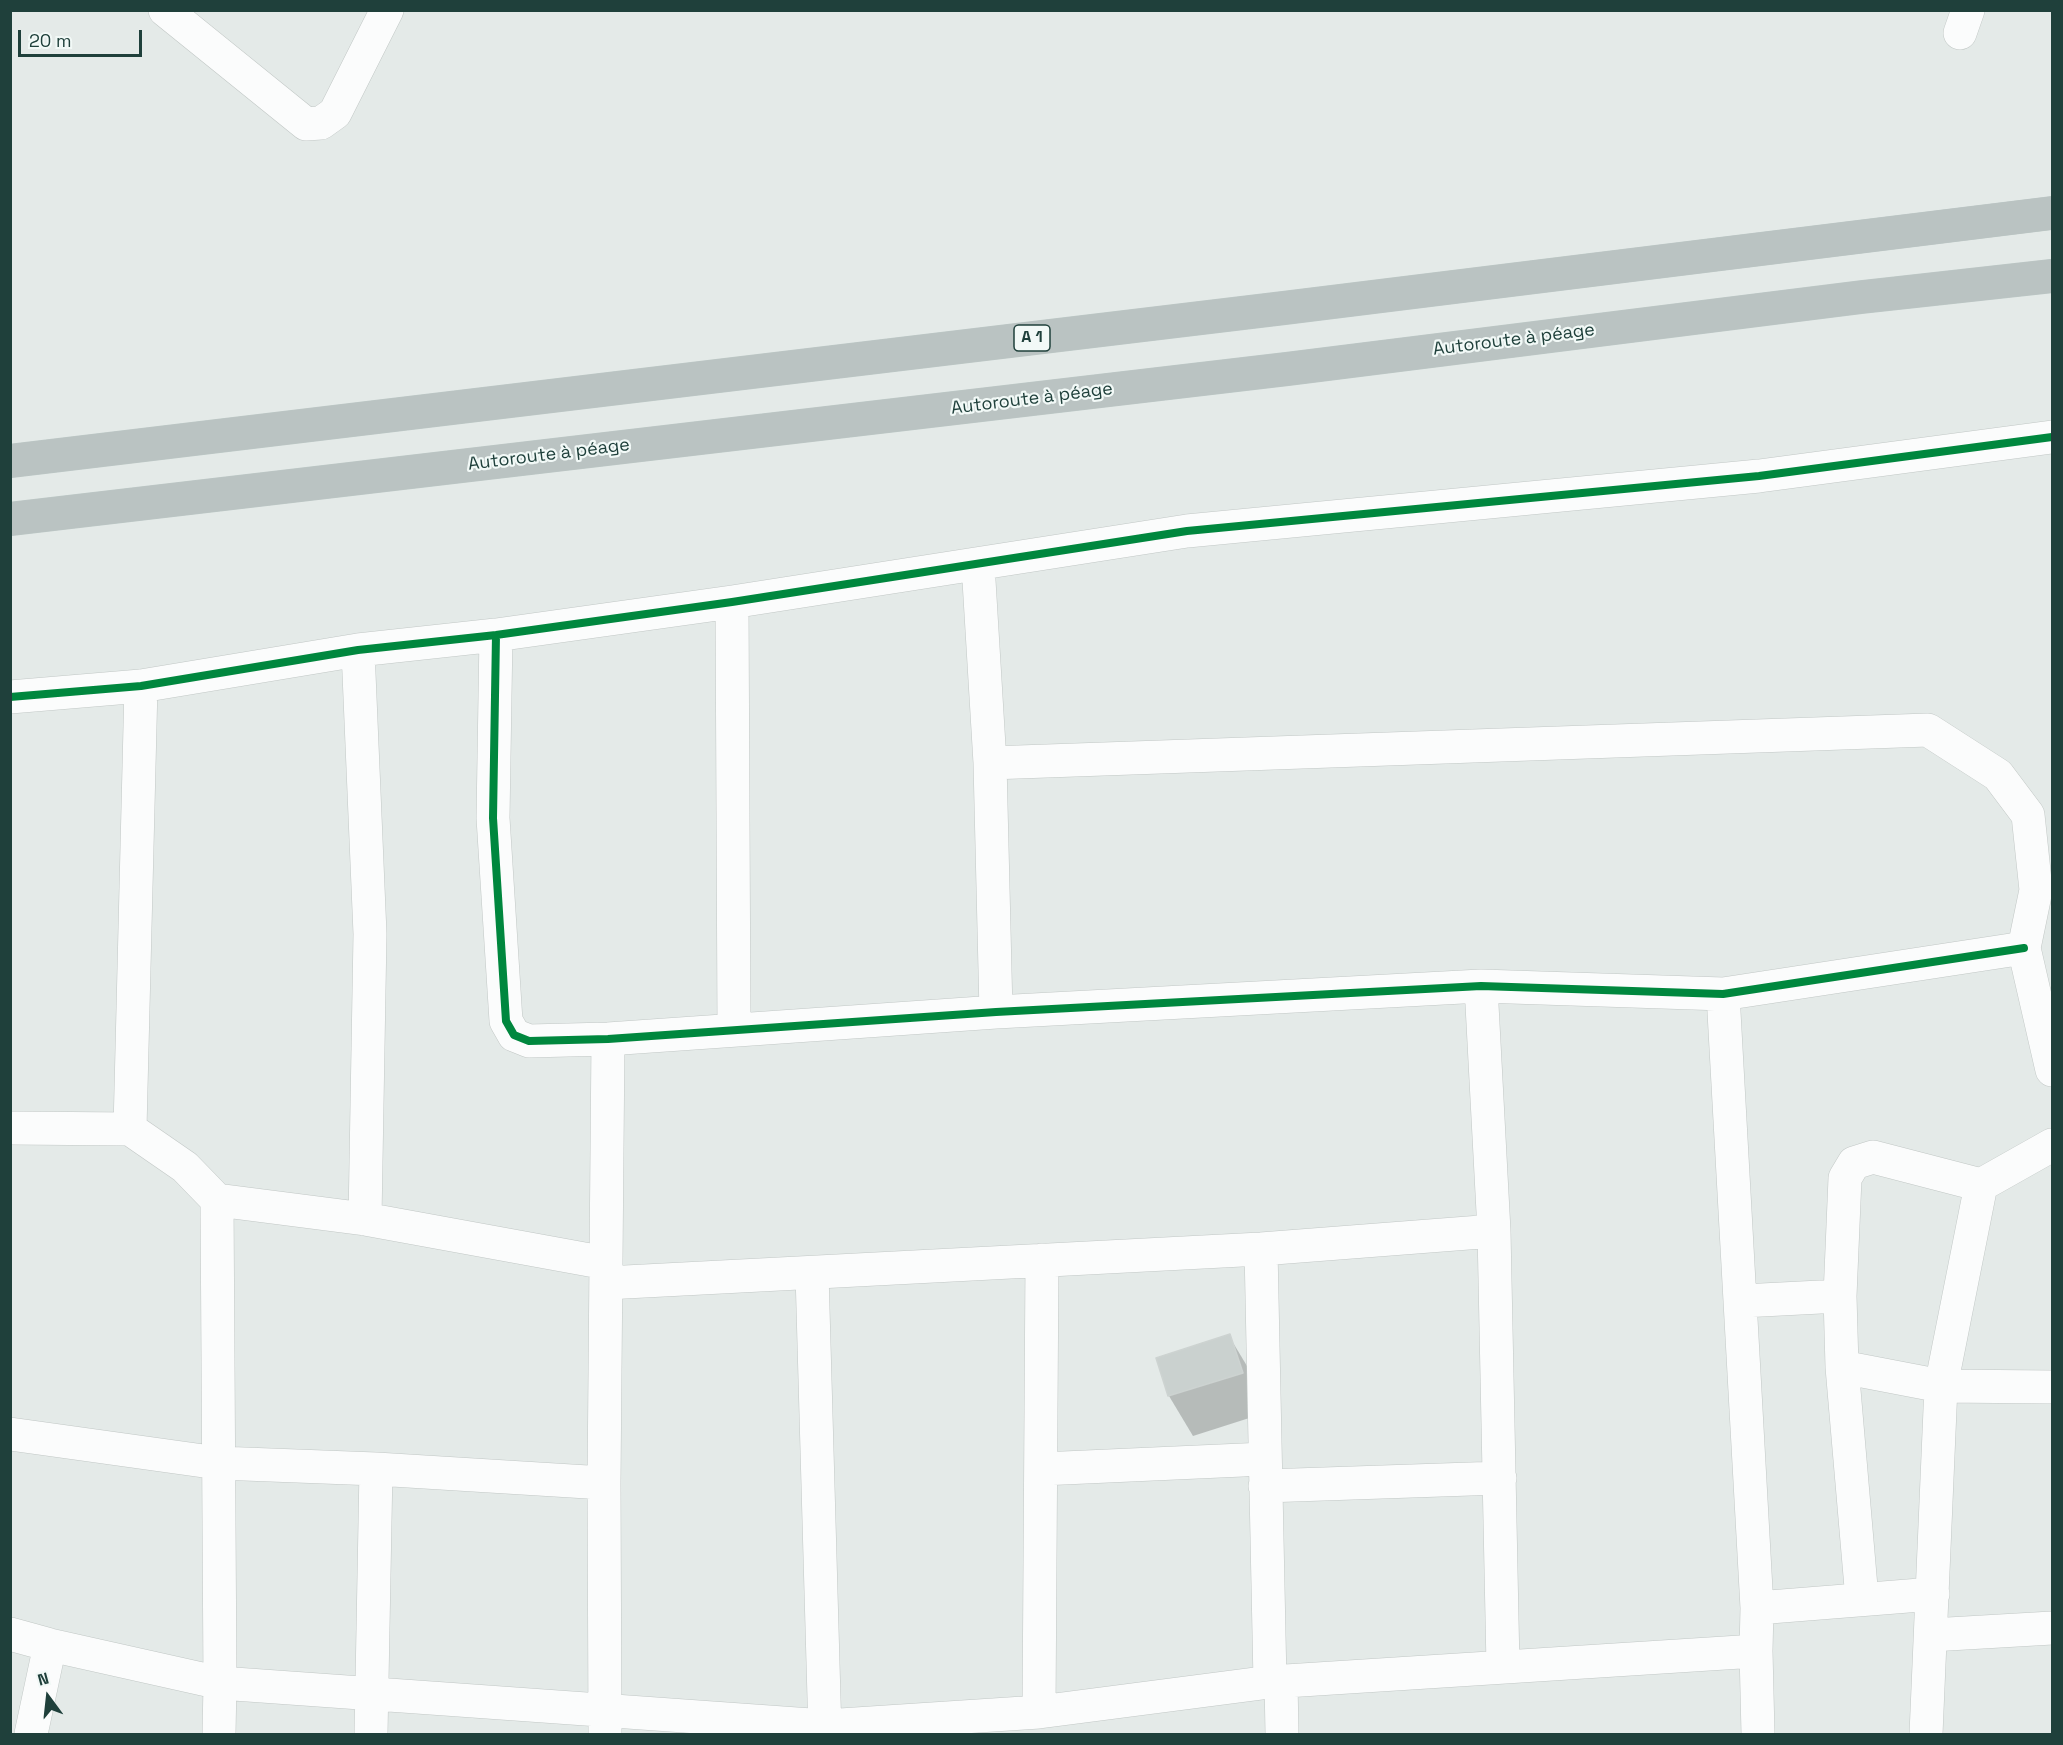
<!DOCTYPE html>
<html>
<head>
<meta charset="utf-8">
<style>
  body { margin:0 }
  #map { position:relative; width:2063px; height:1745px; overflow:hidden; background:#e4eae8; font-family:"Space Grotesk",sans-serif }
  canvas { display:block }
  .frame { position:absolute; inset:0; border:12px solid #1f403b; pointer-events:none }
  .north { position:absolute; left:18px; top:1667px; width:60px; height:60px; -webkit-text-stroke:4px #f2f9f7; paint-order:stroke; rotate:345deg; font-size:16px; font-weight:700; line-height:24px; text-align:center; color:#1f403b }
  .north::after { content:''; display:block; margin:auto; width:21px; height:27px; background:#1f403b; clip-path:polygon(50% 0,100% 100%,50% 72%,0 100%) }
  .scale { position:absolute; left:18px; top:30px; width:124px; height:27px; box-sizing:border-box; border:3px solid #1f403b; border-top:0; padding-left:8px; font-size:18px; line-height:21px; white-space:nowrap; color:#1f403b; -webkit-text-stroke:4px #f2f9f7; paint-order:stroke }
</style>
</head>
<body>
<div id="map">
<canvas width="2063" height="1745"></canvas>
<div class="frame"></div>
<div class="north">N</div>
<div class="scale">20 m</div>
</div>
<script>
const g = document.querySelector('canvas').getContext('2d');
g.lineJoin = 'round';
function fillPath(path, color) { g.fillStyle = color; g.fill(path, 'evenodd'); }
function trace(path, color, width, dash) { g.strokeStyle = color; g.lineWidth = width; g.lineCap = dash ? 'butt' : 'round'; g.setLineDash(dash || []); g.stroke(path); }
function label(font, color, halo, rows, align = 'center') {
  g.font = font + ' "Space Grotesk",sans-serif'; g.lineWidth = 4.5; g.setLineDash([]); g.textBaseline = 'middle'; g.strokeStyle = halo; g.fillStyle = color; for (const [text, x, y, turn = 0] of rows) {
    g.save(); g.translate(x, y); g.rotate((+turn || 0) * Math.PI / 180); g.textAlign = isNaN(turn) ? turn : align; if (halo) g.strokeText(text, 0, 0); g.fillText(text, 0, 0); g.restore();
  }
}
const shadow = new Path2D(`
  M1229 1336 1253 1376 1265 1413 1193 1436 1169 1396 1158 1359Z`);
const building = new Path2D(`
  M1230 1334 1243 1373 1168 1396 1156 1358Z`);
const minor = new Path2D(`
  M165 10 306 124 321 123 335 113 387 10
  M1960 33 1968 10
  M978 564 990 763 996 1012
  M732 602 734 1030
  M496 635 493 818 506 1021 514 1035 529 1041 608 1039 996 1012 1481 986 1723 994 2024 948
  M358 650 370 934 365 1219
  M10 697 141 686 358 650 496 635 732 602 1187 531 1759 476 2052 437
  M990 763 1928 730 1998 775 2028 815 2036 890 2024 948 2052 1070
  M1481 986 1494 1231 1503 1666
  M1723 994 1757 1608 1756 1651 1758 1734
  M10 1128 130 1129 185 1167 217 1200 365 1219 606 1263
  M130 1129 141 686
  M217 1200 220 1683 219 1734
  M1261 1249 1270 1682
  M812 1273 825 1734
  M606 1283 1261 1249 1494 1231
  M1742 1301 1840 1296
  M1842 1367 1941 1386 2052 1387
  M10 1434 218 1463 376 1469 604 1483
  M1041 1469 1265 1459
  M1265 1486 1500 1478
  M1862 1599 1842 1367 1840 1296 1845 1178 1854 1163 1873 1157 1981 1185 2052 1145
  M1757 1608 1933 1594
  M10 1634 50 1645 220 1683 825 1726 1039 1712 1270 1682 1756 1651
  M1931 1635 2052 1628
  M1281 1681 1282 1734
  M1039 1712 1042 1260
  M31 1734 50 1645
  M371 1734 376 1469
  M605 1734 604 1483 608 1039
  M1926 1734 1941 1386 1981 1185`);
const highway = new Path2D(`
  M10 461 1284 308 2052 213
  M10 519 1287 369 1862 297 2052 276`);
const cycleway = new Path2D(`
  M496 635 493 818 506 1021 514 1035 529 1041 608 1039 996 1012 1481 986 1723 994 2024 948
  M10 697 141 686 358 650 496 635 732 602 1187 531 1759 476 2052 437`);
const shields = [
  [1032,338,36]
];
const shieldNames = [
  ["A 1",1032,338]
];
const streetNames = [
  ["Autoroute à péage",1514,340,-7],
  ["Autoroute à péage",1032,399,-7],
  ["Autoroute à péage",549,455,-7]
];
fillPath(shadow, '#0003');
fillPath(building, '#cad1cf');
trace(building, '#cdd3d1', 1.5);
trace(minor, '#c1c7c5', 34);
trace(highway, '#bcc7c5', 34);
trace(minor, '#fbfcfc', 33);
trace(highway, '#bac3c2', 33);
trace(cycleway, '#00873e', 8);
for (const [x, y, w] of shields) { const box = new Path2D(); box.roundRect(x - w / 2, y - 13, w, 26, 4.5); g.fillStyle = '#f2f9f7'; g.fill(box); trace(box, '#1f403b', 1.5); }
label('bold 16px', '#1f403b', null, shieldNames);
label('18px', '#1f403b', '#f2f9f7', streetNames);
</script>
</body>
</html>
